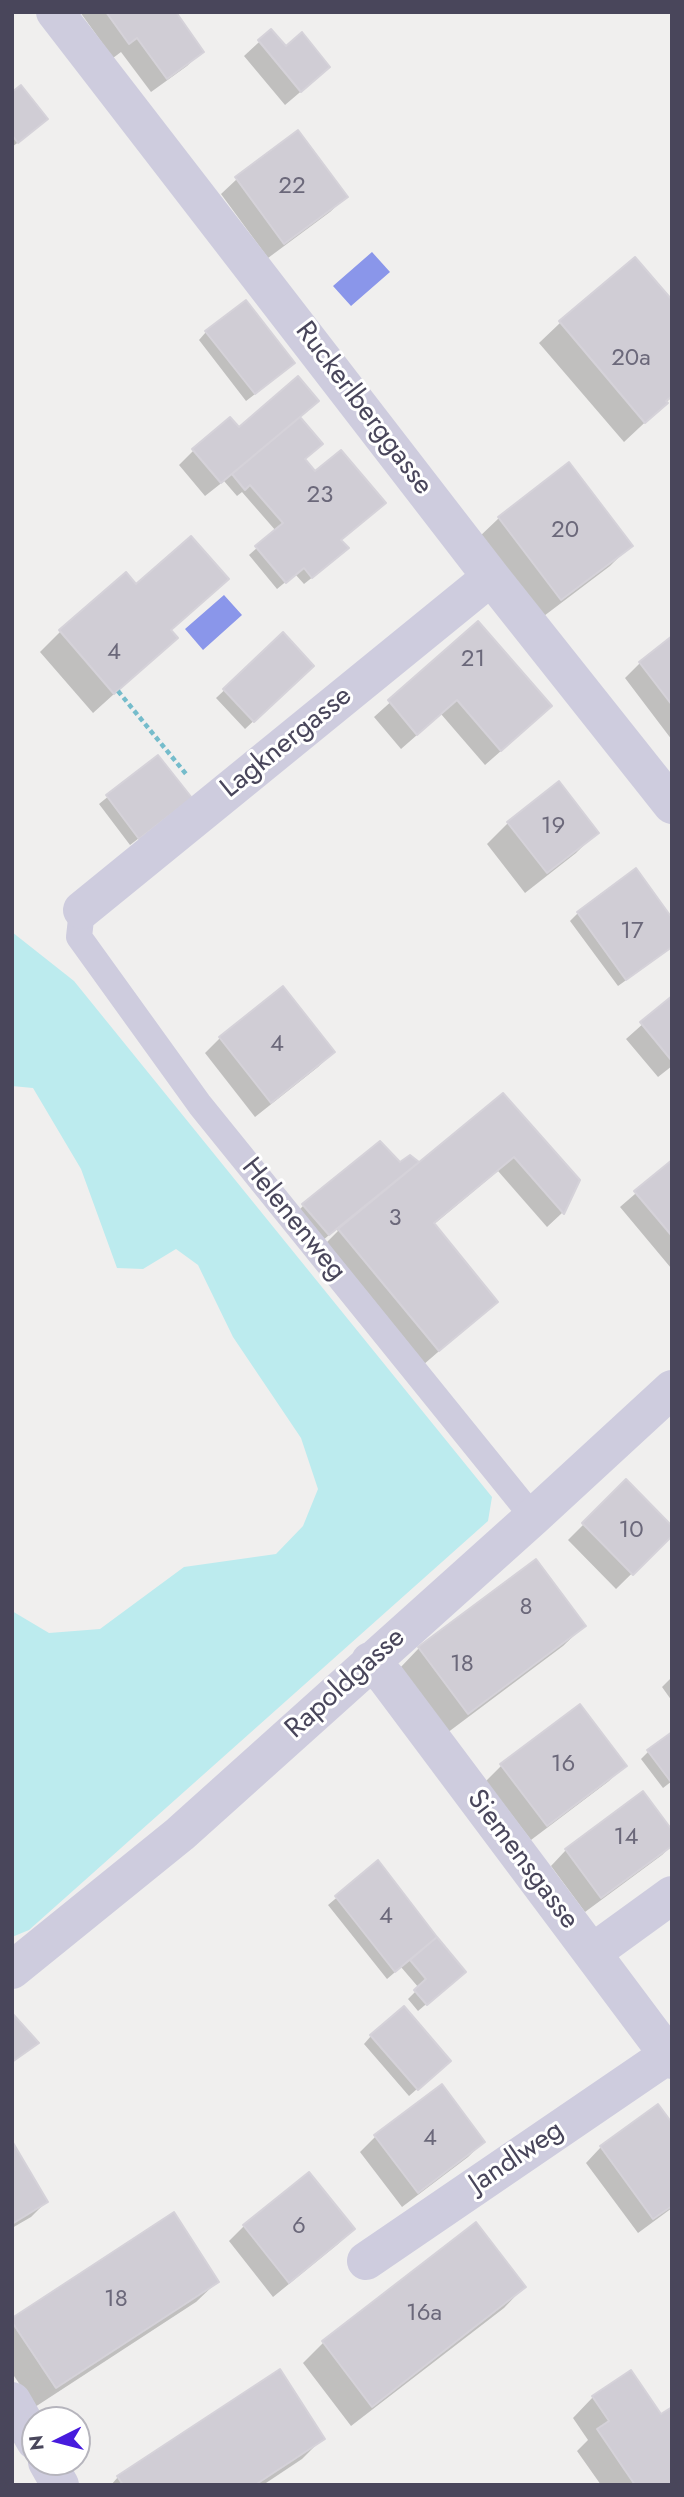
<!DOCTYPE html>
<html>
<head>
<meta charset="utf-8">
<style>
  body { margin:0 }
  #map { position:relative; width:684px; height:2497px; overflow:hidden; background:#f0efee; font-family:Jost,sans-serif }
  canvas { display:block }
  .frame { position:absolute; inset:0; border:14px solid #49465b; pointer-events:none }
  .north { position:absolute; left:21px; top:2406px; width:70px; height:70px; box-sizing:border-box; background:#fff; border:2px solid #b6b5bd; border-radius:50%; rotate:264deg; font-size:19px; font-weight:700; line-height:28px; text-align:center; color:#49465b }
  .north::after { content:''; display:block; margin:auto; width:24px; height:32px; background:#471bdd; clip-path:polygon(50% 0,100% 100%,50% 72%,0 100%) }
</style>
</head>
<body>
<div id="map">
<canvas width="684" height="2497"></canvas>
<div class="frame"></div>
<div class="north">N</div>
</div>
<script>
const g = document.querySelector('canvas').getContext('2d');
g.lineJoin = 'round';
function fillPath(path, color) { g.fillStyle = color; g.fill(path, 'evenodd'); }
function trace(path, color, width, dash) { g.strokeStyle = color; g.lineWidth = width; g.lineCap = dash ? 'butt' : 'round'; g.setLineDash(dash || []); g.stroke(path); }
function label(font, color, halo, rows, align = 'center') {
  g.font = font + ' Jost,sans-serif'; g.lineWidth = 6; g.setLineDash([]); g.textBaseline = 'middle'; g.strokeStyle = halo; g.fillStyle = color; for (const [text, x, y, turn = 0] of rows) {
    g.save(); g.translate(x, y); g.rotate((+turn || 0) * Math.PI / 180); g.textAlign = isNaN(turn) ? turn : align; if (halo) g.strokeText(text, 0, 0); g.fillText(text, 0, 0); g.restore();
  }
}
const green = new Path2D(`
  M12 932 74 981 492 1497 488 1521 29 1930 12 1937V1611L49 1633 100 1629 184 1567 276 1554 303 1526 318 1489 301 1438 233 1337 198 1265 176 1249 143 1269 117 1268 81 1169 33 1088 12 1086Z`);
const water = new Path2D(`
  M372 252 390 272 351 306 333 286Z
  M224 595 242 615 203 650 185 629Z`);
const shadow = new Path2D(`
  M80 12H177L175 14 202 51 187 66 151 92 121 52 113 58Z
  M271 31 312 82 285 105 244 56Z
  M12 94 38 127 12 147Z
  M237 179 346 197 330 212 268 258 221 194Z
  M635 259 672 303V397L624 442 539 343 560 323Z
  M206 332 285 371 246 401 199 340Z
  M316 401 299 418 321 444 304 460 340 541 339 556 304 584 295 574 277 589 249 555 276 531 242 492 237 496 224 481 205 496 179 465 194 450 238 430Z
  M499 518 630 546 610 566 540 619 478 538Z
  M226 579 170 631 176 638 93 713 40 652 60 632 136 586Z
  M478 623 535 721 485 765 441 714 401 749 374 717Z
  M283 635 312 666 245 729 216 698Z
  M672 639V740L625 678 640 663Z
  M157 757 182 805 130 845 99 804Z
  M558 784 596 833 576 853 525 893 487 844 508 823Z
  M578 913 672 947 618 986 570 921Z
  M672 998V1066L658 1077 626 1039Z
  M220 1038 333 1052 318 1067 255 1117 205 1053Z
  M502 1096 578 1180 562 1213 547 1227 498 1171 433 1225 496 1302 423 1365 324 1245 338 1231 336 1229 321 1242 296 1213 303 1206 400 1164 410 1157 419 1164Z
  M672 1162V1268H671L620 1207Z
  M626 1482 672 1534 616 1589 568 1540Z
  M584 1626 563 1646 447 1733 399 1669 419 1648Z
  M672 1677V1701L662 1687Z
  M579 1706 624 1765 609 1781 531 1840 486 1781 501 1766Z
  M649 1751 672 1781 663 1788 641 1759Z
  M643 1793 672 1845 662 1855 585 1912 551 1866 566 1850Z
  M378 1863 464 1972 418 2011 408 1999 419 1988 401 1967 387 1979 328 1905Z
  M371 2036 441 2068 409 2096 364 2044Z
  M658 2106 672 2126V2208L638 2233 586 2163 601 2147Z
  M375 2137 483 2142 468 2157 402 2207 360 2152Z
  M12 2145 46 2202 31 2217 12 2228Z
  M308 2174 353 2229 338 2244 273 2297 229 2241 244 2226Z
  M476 2224 524 2287 504 2308 351 2426 303 2363 323 2343Z
  M217 2282 196 2302 35 2407 12 2373V2320Z
  M593 2397 672 2485H601L577 2451 588 2440 573 2418Z
  M323 2438 302 2459 263 2485H111L118 2477Z`);
const building = new Path2D(`
  M106 12H176L204 52 167 79 137 38 129 44Z
  M271 29 286 46 302 32 330 67 301 92 258 40Z
  M21 85 48 119 18 143 12 135V92Z
  M298 130 348 197 284 244 235 177Z
  M635 257 672 300V396L666 401 668 403 645 423 559 321Z
  M246 300 295 363 255 394 205 331Z
  M298 376 319 401 221 483 192 449 230 417 239 427Z
  M300 417 323 444 305 459 315 471 341 450 386 503 341 540 349 548 312 578 304 568 286 583 255 546 283 523 250 485 245 490 232 474Z
  M569 462 633 546 561 600 498 517Z
  M191 536 229 579 171 630 178 638 114 694 59 630 126 572 136 584Z
  M478 621 552 706 501 751 457 700 417 735 388 700Z
  M283 632 314 666 254 722 223 689Z
  M672 636V705L639 662Z
  M158 755 192 798 139 839 106 795Z
  M559 781 599 833 547 873 507 822Z
  M636 868 672 918V947L626 980 577 912Z
  M283 986 335 1052 271 1103 219 1037Z
  M672 996V1061L640 1022Z
  M503 1093 580 1180 564 1214 514 1157 434 1223 498 1302 439 1351 338 1229Z
  M380 1141 400 1162 410 1155 419 1162 329 1235 302 1204Z
  M672 1160V1236L634 1191Z
  M626 1479 672 1526V1536L633 1575 582 1523Z
  M536 1559 586 1626 468 1714 418 1647Z
  M580 1704 627 1766 547 1826 500 1764Z
  M672 1732V1781L671 1782 647 1750Z
  M643 1791 672 1830V1846L601 1898 565 1849Z
  M378 1860 437 1937 395 1972 335 1896Z
  M437 1937 466 1972 427 2005 414 1990 426 1979 410 1960Z
  M404 2006 451 2061 418 2090 370 2035Z
  M12 2013 39 2043 12 2062Z
  M442 2084 485 2142 418 2193 374 2135Z
  M658 2104 672 2123V2206L653 2219 600 2146Z
  M12 2141 48 2202 12 2224Z
  M309 2172 355 2229 289 2283 243 2225Z
  M174 2212 219 2282 56 2388 12 2322V2318Z
  M476 2222 526 2287 372 2407 322 2341Z
  M280 2369 325 2439 255 2485H123L117 2476Z
  M631 2370 661 2414 672 2407V2485H635L597 2429 609 2421 592 2396Z`);
const path = new Path2D(`
  M118 691 186 774`);
const lane = new Path2D(`
  M82 910 79 937 200 1105 533 1517`);
const street = new Path2D(`
  M55 12 491 577 672 805
  M82 910 491 577
  M370 1661 387 1679 672 2060
  M592 1953 672 1895
  M12 1970 180 1834 533 1517 672 1389
  M366 2261 668 2055
  M12 2401 35 2441
  M47 2462 60 2485`);
const numberNames = [
  ["22",292,187],
  ["20a",631,359],
  ["23",320,496],
  ["20",565,531],
  ["4",114,653],
  ["21",473,660],
  ["19",553,827],
  ["17",632,932],
  ["4",277,1045],
  ["3",395,1219],
  ["10",631,1531],
  ["8",526,1608],
  ["18",462,1665],
  ["16",563,1765],
  ["14",626,1838],
  ["4",386,1917],
  ["4",430,2139],
  ["6",299,2227],
  ["18",116,2300],
  ["16a",424,2314]
];
const streetNames = [
  ["Ruckerlberggasse",363,409,53],
  ["Lagknergasse",287,743,-39],
  ["Helenenweg",293,1220,51],
  ["Rapoldgasse",346,1684,-42],
  ["Siemensgasse",522,1860,53],
  ["Jandlweg",517,2158,-34]
];
fillPath(green, '#bcebee');
fillPath(water, '#8a96ea');
fillPath(shadow, '#0003');
fillPath(building, '#d0cdd5');
trace(building, '#d5d2d9', 2);
trace(path, '#75bccb', 4.5, [5, 3.5]);
trace(lane, '#ceccde', 26);
trace(street, '#ceccde', 38);
label('24px', '#6b687a', null, numberNames);
label('28px', '#49465b', '#fff', streetNames);
</script>
</body>
</html>
